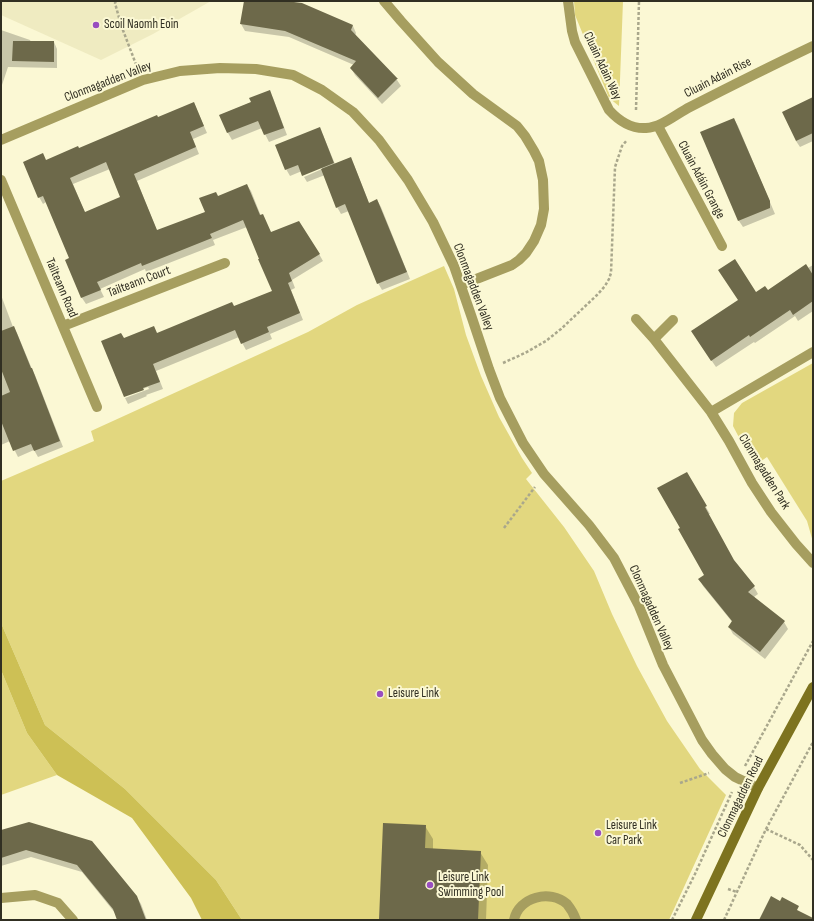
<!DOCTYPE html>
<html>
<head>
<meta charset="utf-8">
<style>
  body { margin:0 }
  #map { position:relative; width:814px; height:921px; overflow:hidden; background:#fbf8d4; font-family:"Sofia Sans Condensed",sans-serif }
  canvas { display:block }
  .frame { position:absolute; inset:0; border:2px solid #312f22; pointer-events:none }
</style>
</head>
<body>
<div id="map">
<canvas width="814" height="921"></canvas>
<div class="frame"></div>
</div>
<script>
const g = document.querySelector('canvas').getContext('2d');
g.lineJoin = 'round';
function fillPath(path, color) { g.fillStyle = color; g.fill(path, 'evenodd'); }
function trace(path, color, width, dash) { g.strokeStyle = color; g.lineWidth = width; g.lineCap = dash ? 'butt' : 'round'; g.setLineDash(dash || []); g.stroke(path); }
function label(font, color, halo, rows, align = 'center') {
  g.font = font + ' "Sofia Sans Condensed",sans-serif'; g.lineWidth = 4; g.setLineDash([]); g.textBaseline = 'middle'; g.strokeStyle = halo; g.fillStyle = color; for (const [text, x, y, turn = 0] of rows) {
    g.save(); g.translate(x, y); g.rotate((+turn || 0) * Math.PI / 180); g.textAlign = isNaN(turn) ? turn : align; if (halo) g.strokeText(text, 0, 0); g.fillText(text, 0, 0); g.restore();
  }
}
const built = new Path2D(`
  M1 1H211L153 34 101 60 1 15Z`);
const green = new Path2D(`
  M574 1H623L619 106 609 98 575 15Z
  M444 266 454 289 466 335 481 376 499 417 522 458 532 473 526 479 564 527 594 571 612 614 637 666 667 721 700 769 726 795 669 920H242L216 880 125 789 45 725 1 623V481L94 441 91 431 308 332 357 305Z
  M813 363V542L807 521 767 457 754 466 733 426 734 413 742 403Z
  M1 670 27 733 57 775 1 795Z`);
const forest = new Path2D(`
  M1 623 45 725 125 789 216 880 242 920H202L191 898 132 818 57 775 27 733 1 670Z`);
const shadow = new Path2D(`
  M245 1H279L353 26 356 33 355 36 397 80 401 86 382 104 355 75 351 68 354 65 289 37 245 31 241 24Z
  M1 30 30 40 31 42H54L57 49V68L8 67 1 88Z
  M269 91 273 98 287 135 269 142 262 128 232 140 228 133 220 115 252 102Z
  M813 99V141L800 147 796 141Z
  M194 103 197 110 207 133 193 139 199 154 137 181 157 231 206 212 218 197 247 185 251 191 261 216 271 233 319 254 323 261 292 280 295 288 291 290 303 320 270 334 272 339 246 350 239 337 156 371 163 389 146 395 147 396 128 404 125 398 149 389 148 387 124 396V339L158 334 234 307 273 291 247 227 213 240 215 245 146 272 145 269 100 289 104 297 86 304 82 298 66 261 70 259 46 202 43 204 39 197 46 161 79 149 158 118ZM110 169 122 198 85 213 73 184Z
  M734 119 738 126 775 214 743 227 739 221 702 133Z
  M323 135 335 164 350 158 354 165 369 203 377 200 381 207 410 279 382 290 378 283 349 211 341 214 337 207 325 175 307 182 304 177 322 169V167L302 171 290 176 286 169Z
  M813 265V311L798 321 795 316 755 343 754 342 716 367 696 338 756 293 768 291Z
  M1 295 13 327 17 333 32 369 35 375 63 447 38 457 34 450 18 457 10 441 1 445Z
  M686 473 710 514H708L734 562 754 587 758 594 754 597 784 622 788 629 765 659 733 634 729 627 733 623 703 586 700 580 705 575 681 529Z
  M425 826 433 839V850L480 852 488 865 486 920H380Z
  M1 831 91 841 136 896 141 904 147 920H118L115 913 82 872 31 857 1 866Z`);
const building = new Path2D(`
  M244 1H286L302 3 353 25 351 30 398 79H397L378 98 350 68 356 61 285 31 240 24Z
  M13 41H54V62L12 61Z
  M270 90 284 128 264 135 258 121 227 133 219 115 251 102 249 98Z
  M813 97V133L796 141 782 112Z
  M194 102 204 126 190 132 196 147 134 174 157 230 205 212 199 198 216 192 218 196 247 184 260 215 263 214 271 232 299 221 320 254 289 273 292 281 288 283 300 313 267 327 269 332 241 344 235 330 153 364 160 382 143 388 144 390 124 397 101 341 121 333 124 338 154 326 157 333 232 302 234 306 272 291 258 259H259L243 220 210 234 212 238 142 266 141 263 97 282 101 290 81 298 65 260 69 258 43 196 38 198 23 162 43 153 46 160 78 146 79 148 157 115 158 117ZM106 162 120 197 85 212 70 178Z
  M734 118 770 201V208L738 221 700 132Z
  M320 127 334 163 302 176 298 165 285 170 275 145Z
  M351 157 369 203 377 199 407 272 377 284 345 204 336 208 321 169Z
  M735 259 756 292 765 286 768 290 806 264 813 275V301L793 315 790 310 750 337 749 335 711 361 691 331 738 300 718 270Z
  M14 326 31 368H32L60 441 34 451 31 444 13 451 1 421V396L10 392 1 369V331Z
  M687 472 707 506 705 507 734 560 755 586 748 592 785 621 760 652 728 627 732 621 698 579 704 575 678 529 680 528 657 488Z
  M29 822 92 841 137 896 146 920H117L113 909 77 865 26 850 1 858V830Z
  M383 823 426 825 425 848 481 851 478 920H379Z
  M771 896 780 901 782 897 799 906 797 910 813 918V920H759Z`);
const path = new Path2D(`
  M116 1 115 3 121 25 137 67
  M636 110 639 1
  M503 363 525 353 546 341 561 329 597 295 605 286 609 279 611 273 615 167 622 146 627 140
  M504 528 535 487
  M745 766 813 641
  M680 783 709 773
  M766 829 800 845 813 860
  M728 889 737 892
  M672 920 695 874 732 792
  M724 920 766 829 813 742`);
const lane = new Path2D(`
  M384 1 401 21 438 62 473 94 517 126 525 136 534 151 539 161 543 180 544 209 541 225 534 241 526 253 519 260 512 265 461 285
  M514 920C519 897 550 889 567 904 571 909 574 914 576 920`);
const street = new Path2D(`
  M568 1 572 31 575 42 609 110C619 121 631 129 646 128 662 127 676 114 690 107 731 86 771 66 813 46
  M658 126 722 246
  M1 140 143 80 180 71 220 68 256 69 293 75 322 90 353 112 379 140 408 180 433 222 454 266 472 318 489 369 500 398 523 443 544 474 589 525 614 558 639 606 663 665 702 740 712 754 725 769 735 777 758 788
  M1 180 97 407
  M636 319 654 339 711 412 729 441 752 483 771 512 796 544 813 563
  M63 326 225 263
  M654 339 673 320
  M711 412 813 352
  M1 898 35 895 58 903 73 920`);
const secondary = new Path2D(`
  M696 920 758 788 813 687`);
const markers = [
  [96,25,4,"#994ec0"],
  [380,694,4,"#994ec0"],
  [598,833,4,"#994ec0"],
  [430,885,4,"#994ec0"]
];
const poiNames = [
  ["Scoil Naomh Eoin",104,25],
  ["Leisure Link",388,694],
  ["Leisure Link",606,826],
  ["Car Park",606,841],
  ["Leisure Link",438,878],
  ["Swimming Pool",438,893]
];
const streetNames = [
  ["Cluain Adain Way",602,66,65],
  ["Cluain Adain Rise",718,78,-27],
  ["Clonmagadden Valley",108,82,-21],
  ["Cluain Adáin Grange",701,180,62],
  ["Tailteann Court",139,282,-21],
  ["Clonmagadden Valley",473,287,69],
  ["Tailteann Road",61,288,67],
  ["Clonmagadden Park",764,472,58],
  ["Clonmagadden Valley",651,608,66],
  ["Clonmagadden Road",741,797,-64]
];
fillPath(built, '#efebc1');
fillPath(green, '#e2d77f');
fillPath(forest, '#cdc055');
fillPath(shadow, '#0003');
fillPath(building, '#6d694a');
trace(path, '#a9a78c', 2.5, [3, 2]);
trace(lane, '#a69e5f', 10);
trace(street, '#a69e5f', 10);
trace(secondary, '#7d731f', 10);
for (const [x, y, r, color] of markers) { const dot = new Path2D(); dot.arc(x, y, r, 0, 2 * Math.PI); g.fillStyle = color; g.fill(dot); trace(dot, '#fbf8d4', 1.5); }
label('13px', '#312f22', '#fbf8d4', poiNames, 'left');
label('13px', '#312f22', '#fbf8d4', streetNames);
</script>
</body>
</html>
